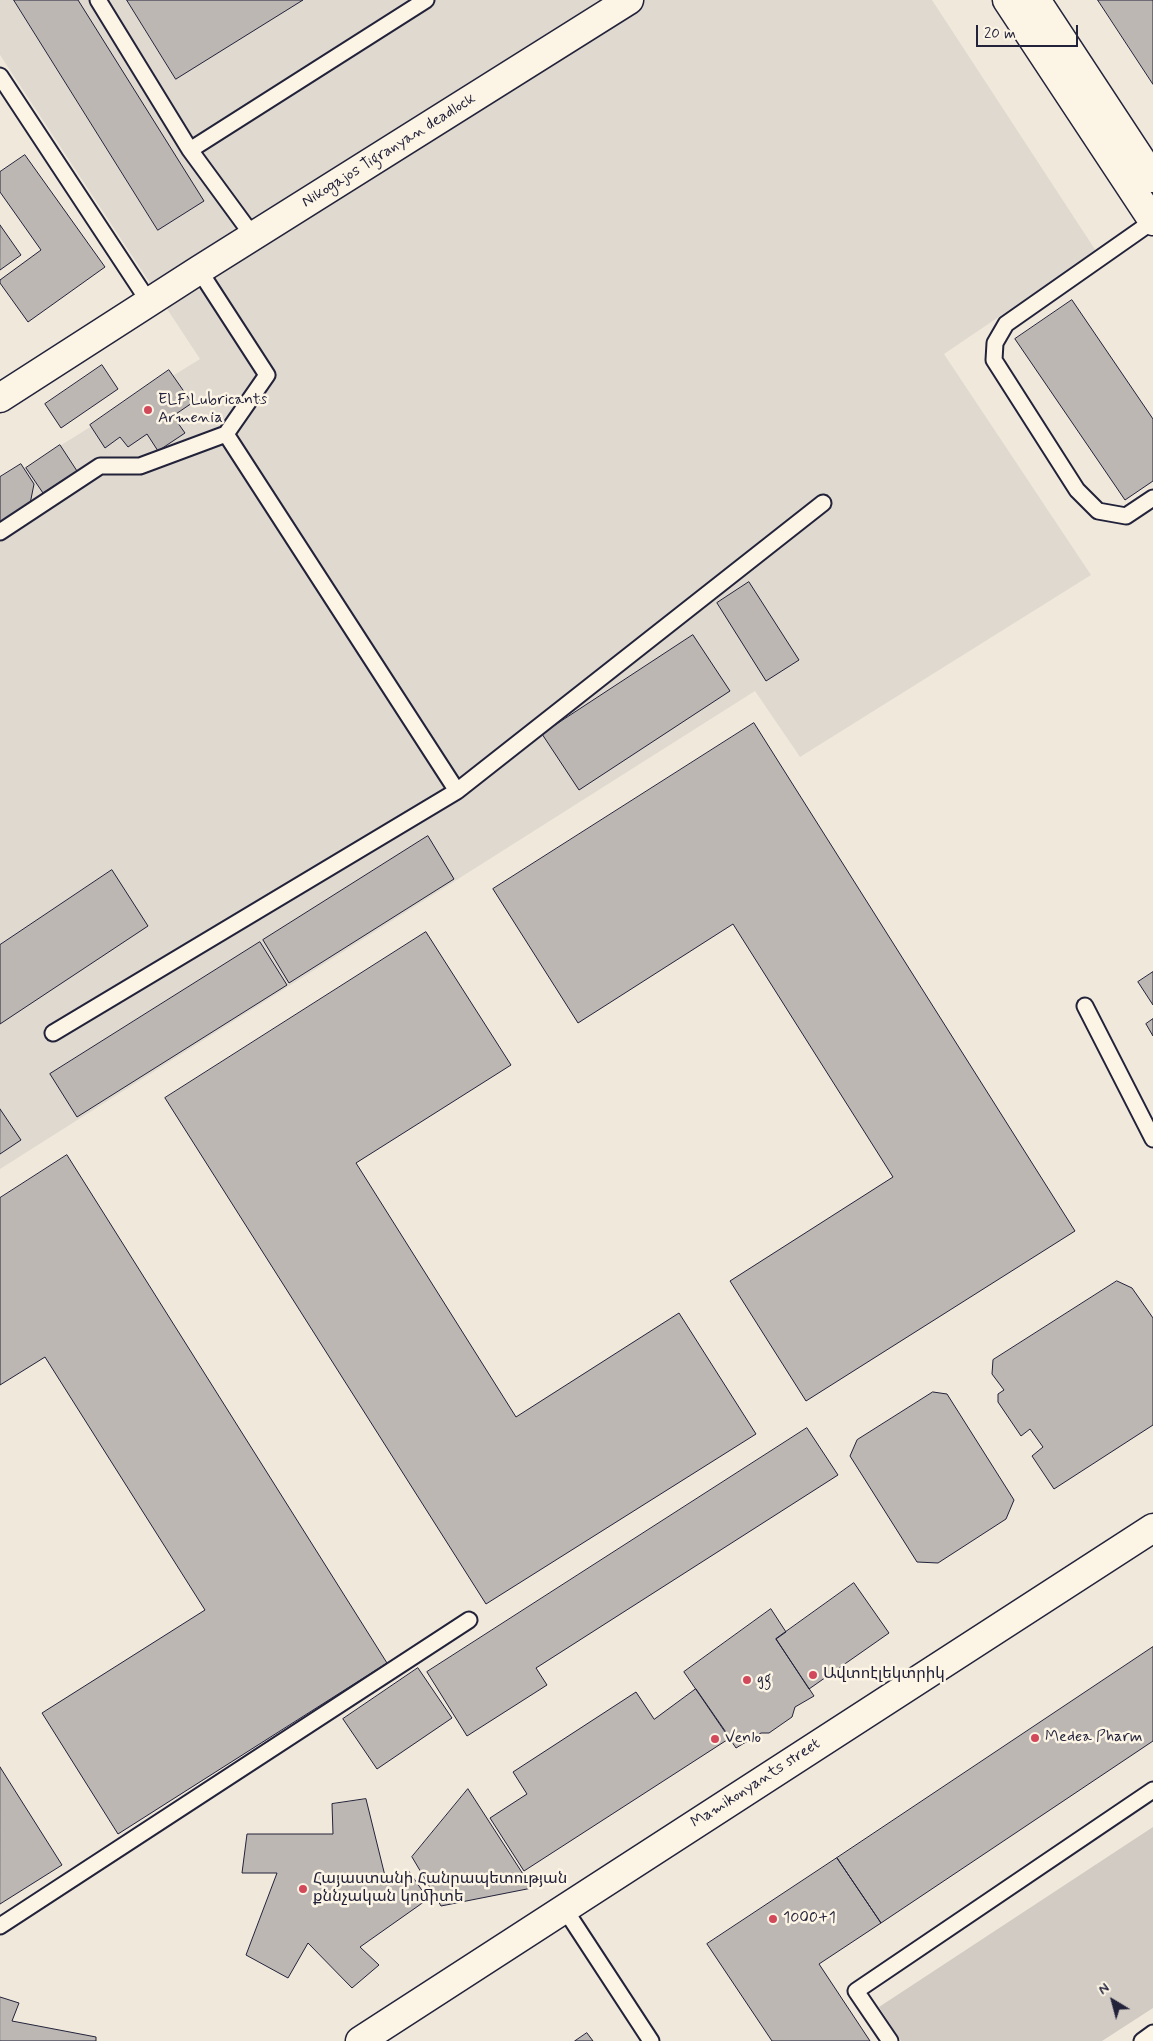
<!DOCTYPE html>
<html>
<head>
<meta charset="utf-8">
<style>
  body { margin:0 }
  #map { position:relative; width:1153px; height:2041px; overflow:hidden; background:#efe8db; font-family:Mynerve,sans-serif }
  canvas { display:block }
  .north { position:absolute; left:1088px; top:1976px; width:50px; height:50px; -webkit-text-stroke:4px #fcf5e5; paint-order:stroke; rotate:323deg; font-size:14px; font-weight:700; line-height:20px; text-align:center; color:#22223b }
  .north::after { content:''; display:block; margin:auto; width:18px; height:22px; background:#22223b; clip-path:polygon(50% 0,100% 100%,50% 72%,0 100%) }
  .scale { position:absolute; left:976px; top:25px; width:102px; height:22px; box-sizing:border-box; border:2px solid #22223b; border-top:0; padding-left:6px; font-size:15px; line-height:18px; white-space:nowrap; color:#22223b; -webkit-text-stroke:4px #fcf5e5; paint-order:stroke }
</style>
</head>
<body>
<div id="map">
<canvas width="1153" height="2041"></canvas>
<div class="north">N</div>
<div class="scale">20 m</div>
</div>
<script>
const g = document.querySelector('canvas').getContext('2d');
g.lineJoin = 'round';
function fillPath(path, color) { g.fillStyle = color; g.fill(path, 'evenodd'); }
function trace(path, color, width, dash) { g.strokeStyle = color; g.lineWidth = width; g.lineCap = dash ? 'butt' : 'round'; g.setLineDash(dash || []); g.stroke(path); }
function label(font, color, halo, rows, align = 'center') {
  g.font = font + ' Mynerve,"Noto Sans Armenian",sans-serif'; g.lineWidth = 5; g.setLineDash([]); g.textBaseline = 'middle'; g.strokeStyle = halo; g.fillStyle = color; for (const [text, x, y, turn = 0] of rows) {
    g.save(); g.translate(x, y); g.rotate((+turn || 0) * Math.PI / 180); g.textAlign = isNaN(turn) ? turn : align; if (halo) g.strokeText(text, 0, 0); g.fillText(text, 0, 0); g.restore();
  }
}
const built = new Path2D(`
  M0 0H932L1096 251 944 354 1091 575 800 757 755 691 0 1169V483L200 359 0 55Z`);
const green = new Path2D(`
  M1153 1827V2008L1102 2041H901L879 2007Z`);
const building = new Path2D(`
  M14 0H78L204 201 158 230Z
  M127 0H303L176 79Z
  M1098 0H1153V84Z
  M25 155 105 267 28 322 0 283V280L41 250 0 192V172Z
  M0 225 21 255 0 270Z
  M1072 300 1153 419V481L1125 500 1015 339Z
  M102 365 118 389 61 428 45 404Z
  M169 370 192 403 173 416 185 433 158 451 147 434 128 447 120 437 105 448 90 425Z
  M60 445 77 471 43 493 26 468Z
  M21 464 34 484 30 504 0 523V477Z
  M749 582 799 660 766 681 717 603Z
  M693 635 730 691 579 790 542 734Z
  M754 723 1075 1231 806 1401 730 1281 893 1177 733 924 578 1023 493 889Z
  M428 836 454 879 289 983 263 940Z
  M112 870 148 926 0 1024V945Z
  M426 932 511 1065 356 1163 516 1417 679 1313 756 1434 486 1604 165 1098Z
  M260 942 287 985 77 1117 50 1074Z
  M1153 972V1005L1138 982Z
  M1153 1019V1036L1146 1024Z
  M0 1109 21 1140 0 1154Z
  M67 1155 387 1663 118 1834 42 1713 205 1610 45 1357 0 1385V1198Z
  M1117 1281 1132 1288 1153 1318V1425L1054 1489 1032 1456 1043 1447 1030 1429 1021 1436 998 1402V1394L1004 1390 992 1374 993 1360Z
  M933 1392 947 1394 1014 1500 1006 1519 938 1563 917 1562 850 1456 857 1440Z
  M807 1428 838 1475 536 1668 547 1685 467 1736 427 1672Z
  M854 1583 889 1633 809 1689 776 1639Z
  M771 1609 786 1632 776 1639 814 1696 795 1707 792 1717 769 1733H761L736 1748 684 1672Z
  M1153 1647V1741L881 1923 837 1858Z
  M418 1668 452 1718 377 1769 343 1719Z
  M696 1689 730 1738 524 1871 490 1818 527 1794 513 1772 636 1692 654 1719Z
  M0 1767 62 1865 0 1904Z
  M468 1789 532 1888 441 1906 412 1857Z
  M366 1799 387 1884 408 1870 428 1899 360 1947 379 1965 352 1988 308 1943 288 1978 246 1955 277 1873H242L247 1834H333L332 1804Z
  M837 1858 881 1923 819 1964 870 2041H772L707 1944Z
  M0 1997 19 2003 12 2021 96 2037V2041H0Z
  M587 2033 593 2041H575Z`);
const service = new Path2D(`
  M98 0 190 150 253 236
  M0 76 149 302
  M190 150 426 0
  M1153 221 1006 324 995 343 994 360 1077 490 1098 511 1126 516 1153 498
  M226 434 457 791
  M0 532 100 466H140L226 434 267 375 199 270
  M1085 1006 1153 1139
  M53 1033 457 791 823 503
  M564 1908 651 2041
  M0 1926 469 1620
  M890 2041 856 1991 1153 1790
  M1142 2041 1153 2033`);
const minor = new Path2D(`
  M0 398 199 270 629 0`);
const tertiary = new Path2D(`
  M1007 0 1153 221
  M1036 0 1153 178
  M360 2041 1153 1528`);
const markers = [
  [148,410,5,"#d1495b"],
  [813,1675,5,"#d1495b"],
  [747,1680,5,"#d1495b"],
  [1035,1738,5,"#d1495b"],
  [715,1739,5,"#d1495b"],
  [303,1889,5,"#d1495b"],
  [773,1919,5,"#d1495b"]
];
const streetNames = [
  ["Nikogajos Tigranyan deadlock",389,151,-32],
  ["Mamikonyants street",756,1784,-33]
];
const poiNames = [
  ["ELF Lubricants",158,401],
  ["Armenia",158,419],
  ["Ավտոէլեկտրիկ",823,1675],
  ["gg",757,1680],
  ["Medea Pharm",1045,1738],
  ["Venlo",725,1739],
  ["Հայաստանի Հանրապետության",313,1880],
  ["քննչական կոմիտե",313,1898],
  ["1000+1",783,1919]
];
fillPath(built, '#e0d9cf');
fillPath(green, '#d1cbc3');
fillPath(building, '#bcb7b3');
trace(building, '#22223b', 1);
trace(service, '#22223b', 19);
trace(minor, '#22223b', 31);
trace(tertiary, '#22223b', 31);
trace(service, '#fcf5e5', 15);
trace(minor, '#fcf5e5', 28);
trace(tertiary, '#fcf5e5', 28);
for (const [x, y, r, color] of markers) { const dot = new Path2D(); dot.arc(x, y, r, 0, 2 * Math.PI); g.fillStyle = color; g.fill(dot); trace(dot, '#fcf5e5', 2); }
label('16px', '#22223b', '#fcf5e5', streetNames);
label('16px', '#22223b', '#fcf5e5', poiNames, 'left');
</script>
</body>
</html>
